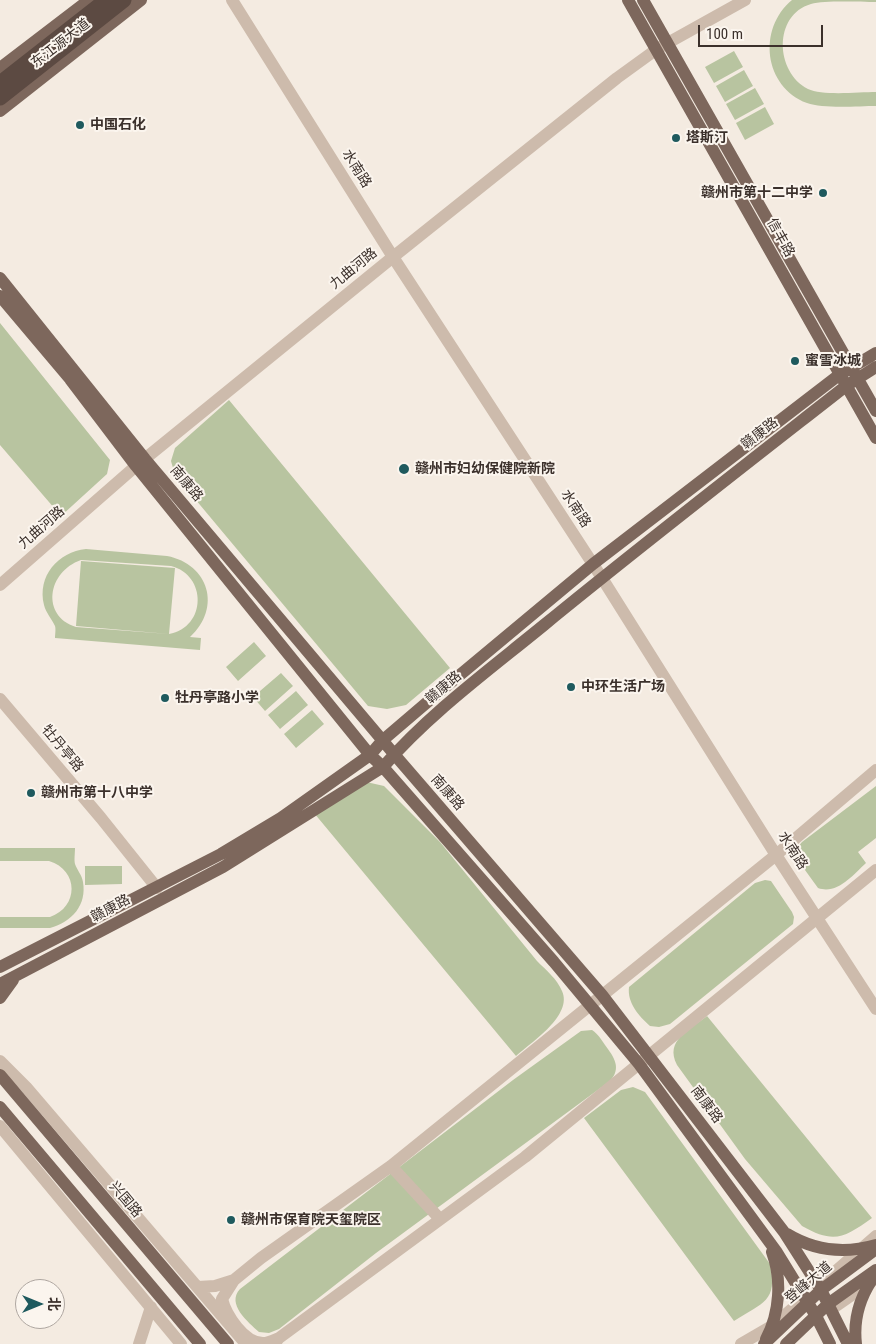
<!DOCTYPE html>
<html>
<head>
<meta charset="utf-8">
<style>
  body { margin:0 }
  #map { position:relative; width:876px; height:1344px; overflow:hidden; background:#f4ebe1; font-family:"Roboto Condensed","Noto Sans SC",sans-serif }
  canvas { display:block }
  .north { position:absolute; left:15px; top:1279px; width:50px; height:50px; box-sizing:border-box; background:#fbf5ee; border:1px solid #aea6a0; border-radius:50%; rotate:90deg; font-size:14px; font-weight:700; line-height:20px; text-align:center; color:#3b302b }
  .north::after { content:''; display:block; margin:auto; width:18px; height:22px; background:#1f5a5e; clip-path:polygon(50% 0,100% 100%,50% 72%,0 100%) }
  .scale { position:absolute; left:698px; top:25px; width:125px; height:22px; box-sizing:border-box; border:2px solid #3b302b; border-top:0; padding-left:6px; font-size:15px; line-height:18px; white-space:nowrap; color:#3b302b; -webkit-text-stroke:4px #fbf5ee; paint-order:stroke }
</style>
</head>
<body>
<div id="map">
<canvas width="876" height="1344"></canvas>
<div class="north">北</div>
<div class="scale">100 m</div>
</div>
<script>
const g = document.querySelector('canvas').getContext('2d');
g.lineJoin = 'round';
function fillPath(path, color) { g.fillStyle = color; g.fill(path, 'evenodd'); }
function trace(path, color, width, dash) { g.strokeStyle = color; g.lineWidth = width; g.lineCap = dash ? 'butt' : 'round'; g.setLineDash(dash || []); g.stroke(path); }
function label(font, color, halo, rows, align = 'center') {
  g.font = font + ' "Roboto Condensed","Noto Sans SC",sans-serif'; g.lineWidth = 4; g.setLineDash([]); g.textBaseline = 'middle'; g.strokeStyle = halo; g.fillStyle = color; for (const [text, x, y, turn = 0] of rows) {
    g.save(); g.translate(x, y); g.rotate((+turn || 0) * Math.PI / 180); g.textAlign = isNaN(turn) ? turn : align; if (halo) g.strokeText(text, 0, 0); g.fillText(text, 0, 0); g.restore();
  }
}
const green = new Path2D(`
  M792 0H876V2C860 2 825 0 811 4 773 15 775 72 808 89 822 96 859 92 876 92V106C858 106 823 109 807 103 764 87 757 29 792 0Z
  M734 51 743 67 714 83 705 67Z
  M744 70 753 86 725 102 716 86Z
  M755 88 764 104 735 120 726 104Z
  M765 107 774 124 745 140 736 123Z
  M0 323 110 460 107 474 61 516 0 445Z
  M229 400 450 668 406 705 387 709 368 706 175 475 171 461 175 448Z
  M86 549 167 556C209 564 222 608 190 637L201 638 200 650 55 638C55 635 56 629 55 626 52 619 46 613 44 605 37 576 58 552 86 549ZM81 560 171 566C207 575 207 627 169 634L175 568 81 561 76 626 169 634 76 627C41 616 47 572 81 560Z
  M254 642 266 656 238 681 226 667Z
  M281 673 293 686 265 711 253 697Z
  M296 691 308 705 280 729 268 715Z
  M312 710 324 724 296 748 284 734Z
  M362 781 384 786 440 842 537 961C546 970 557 979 562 991 573 1015 532 1042 516 1056L314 813Z
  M876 786V838L858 852 866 863C853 875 837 895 818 888L797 859 796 849 802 842Z
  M0 848H75C75 853 74 860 75 864 77 870 82 875 83 882 87 905 72 922 50 928H0V917H50C79 907 79 870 49 861H0Z
  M85 866H122V884L85 885Z
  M765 880 771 881 792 912 794 917 793 924 670 1024 659 1027 650 1026C639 1016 627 1003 629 987L755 883Z
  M707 1016 872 1218C844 1238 834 1244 802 1226L745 1159 677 1065C664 1040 690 1030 707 1016Z
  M592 1030C598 1034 601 1039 605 1045 614 1057 622 1068 610 1081L376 1253 279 1329 269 1333 259 1332C248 1322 226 1304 240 1289L513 1080 581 1031Z
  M633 1087 645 1092 770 1264C778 1302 763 1302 734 1321L584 1118 621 1090Z`);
const minor = new Path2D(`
  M232 0 393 257 602 578 776 855 876 1009
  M0 585 136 466 393 257 617 78 657 49 745 0
  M0 699 101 818 157 888
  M0 1061 26 1087 246 1344
  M0 1126 181 1344
  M391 1166 440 1219
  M234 1280 222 1299C226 1315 244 1343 263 1343 268 1343 274 1340 279 1338
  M821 1284 876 1236
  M198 1287 215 1286 234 1280 261 1258 391 1166 776 855 876 770
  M833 1308 872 1281
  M139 1344 151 1307
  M274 1344 279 1338 525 1157 876 870
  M741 1344 772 1326 806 1297`);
const major = new Path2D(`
  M628 0 876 438
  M643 0 876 411
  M0 68 89 0
  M0 111 141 0
  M0 278 145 459 394 754 602 995 784 1232 821 1290 848 1344
  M0 296 70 379 136 466 370 755 383 767 554 962 639 1064 776 1251 816 1316 830 1344
  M0 967 221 854 281 818 370 755 383 740 431 699 593 564 839 375 876 353
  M0 984 223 867 383 767C430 713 489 670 544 625 643 544 745 465 846 386L876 367
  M0 998 13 980
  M0 1075 228 1344
  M0 1107 200 1344
  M787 1234C815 1251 845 1254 876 1245
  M766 1339C780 1313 782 1279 772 1252
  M764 1344 821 1290 876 1249
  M786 1344 828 1304 876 1270
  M856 1344C853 1318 861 1294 876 1274`);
const highway = new Path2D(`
  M0 83 106 0
  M0 98 124 0`);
const markers = [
  [80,125,5,"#1f5a5e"],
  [676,138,5,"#1f5a5e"],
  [823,193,5,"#1f5a5e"],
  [795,361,5,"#1f5a5e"],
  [404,469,6,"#1f5a5e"],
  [571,687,5,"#1f5a5e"],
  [165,698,5,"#1f5a5e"],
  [31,793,5,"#1f5a5e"],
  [231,1220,5,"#1f5a5e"]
];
const streetNames = [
  ["东江源大道",61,44,-38],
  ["水南路",356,169,58],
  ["信丰路",780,238,61],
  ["九曲河路",354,269,-39],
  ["赣康路",760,434,-38],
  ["南康路",186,484,50],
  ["水南路",575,509,57],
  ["九曲河路",42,528,-41],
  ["赣康路",444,688,-40],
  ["牡丹亭路",62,749,50],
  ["南康路",447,793,49],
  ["水南路",792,851,57],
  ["赣康路",111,909,-28],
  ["南康路",706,1105,53],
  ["兴国路",125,1200,50],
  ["登峰大道",809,1283,-40]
];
const poiNames = [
  ["中国石化",90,125],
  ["塔斯汀",686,138],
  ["赣州市第十二中学",813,193,"right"],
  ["蜜雪冰城",805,361],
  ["赣州市妇幼保健院新院",415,469],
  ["中环生活广场",581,687],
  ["牡丹亭路小学",175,698],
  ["赣州市第十八中学",41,793],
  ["赣州市保育院天玺院区",241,1220]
];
fillPath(green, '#b8c4a0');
trace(minor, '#cdbbac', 12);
trace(major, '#7d675c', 12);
trace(highway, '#5c4a42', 15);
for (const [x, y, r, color] of markers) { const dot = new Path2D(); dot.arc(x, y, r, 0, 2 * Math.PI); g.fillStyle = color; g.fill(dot); trace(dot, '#fbf5ee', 2); }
label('14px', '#3b302b', '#fbf5ee', streetNames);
label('bold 14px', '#3b302b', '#fbf5ee', poiNames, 'left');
</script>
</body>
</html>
